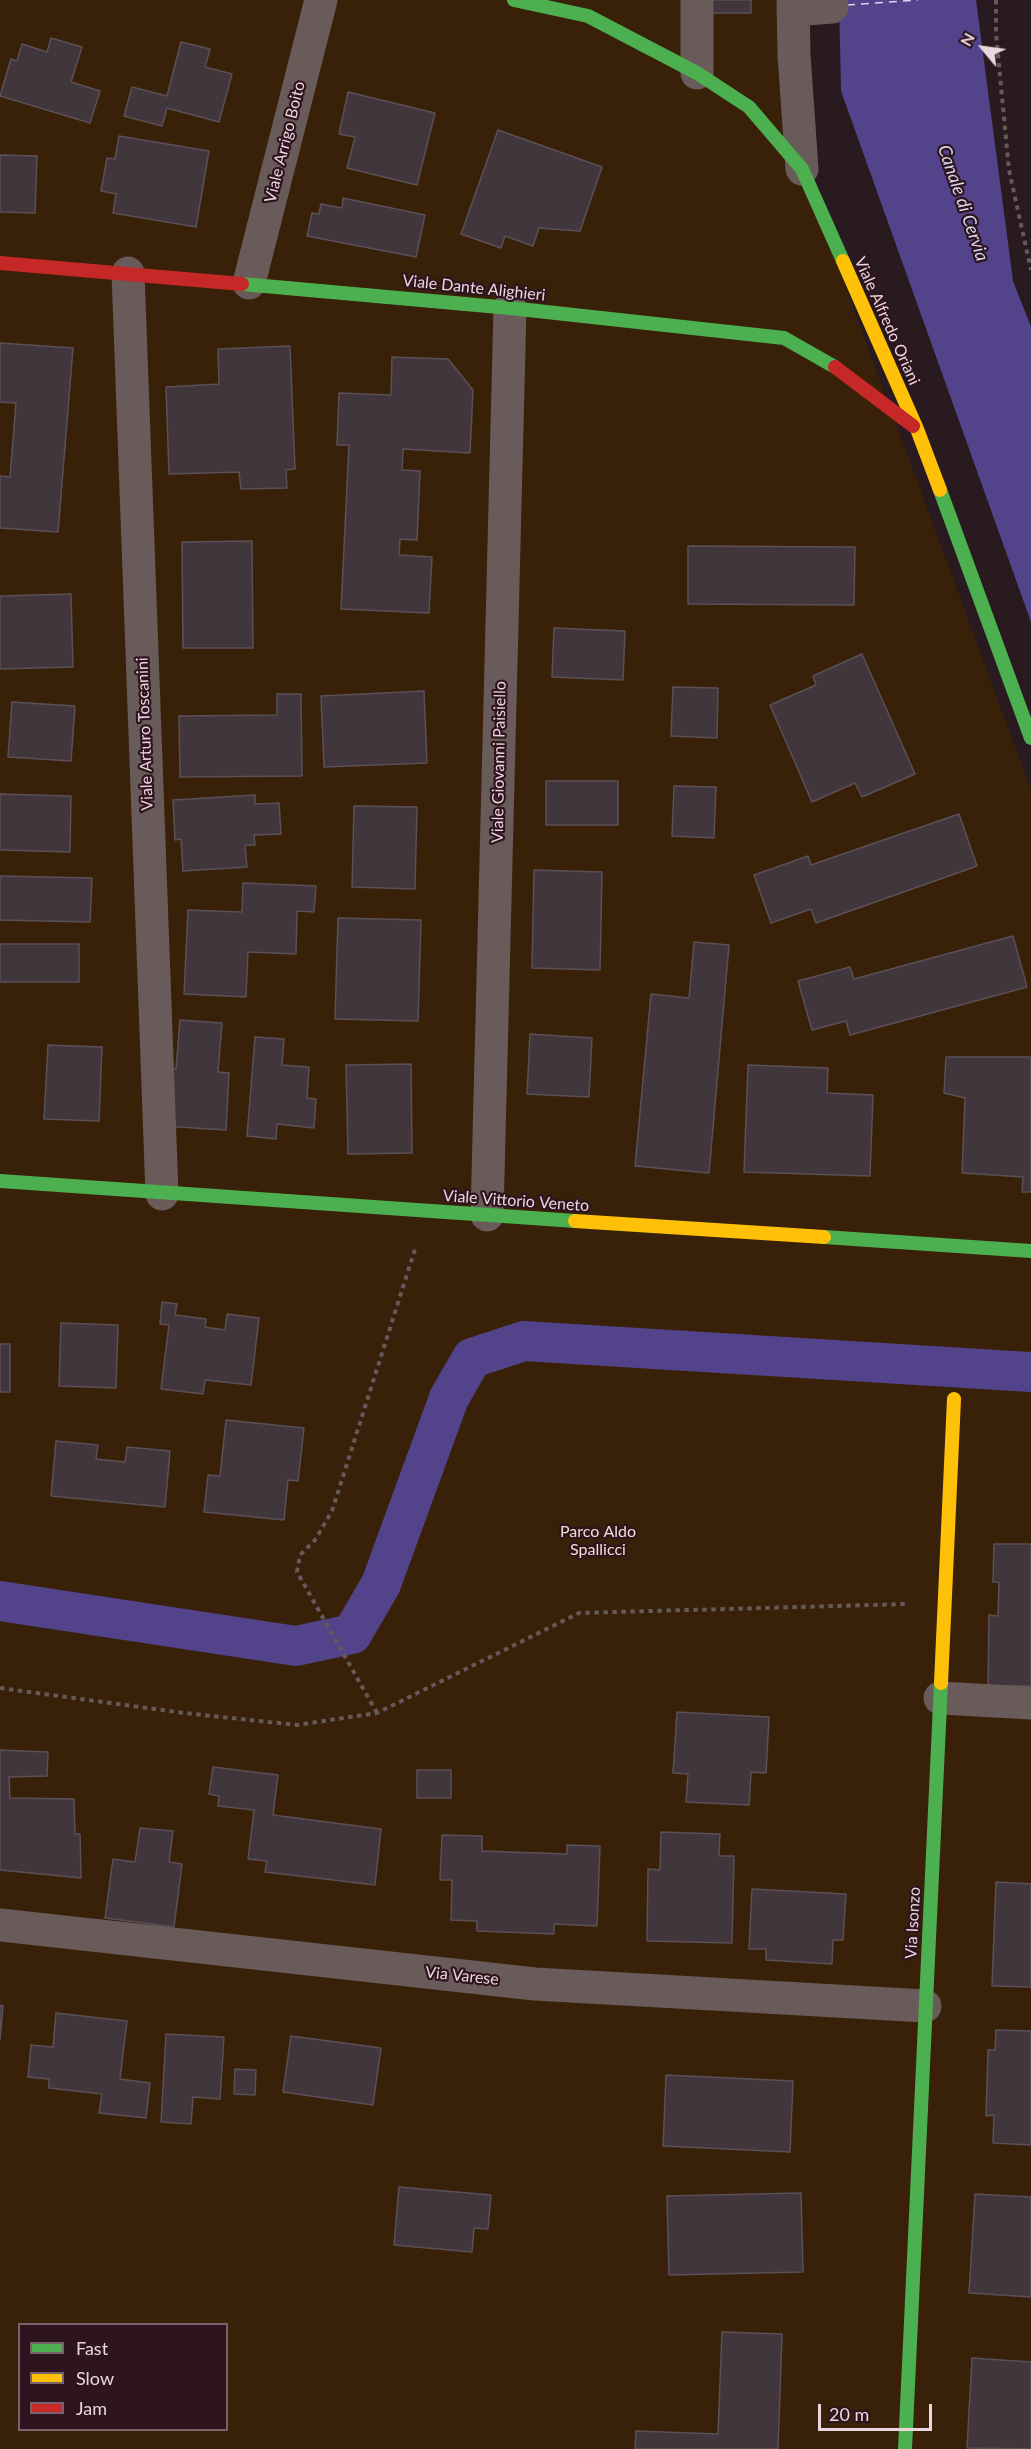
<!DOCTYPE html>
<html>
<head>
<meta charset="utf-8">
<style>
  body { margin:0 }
  #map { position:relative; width:1031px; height:2449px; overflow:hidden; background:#281a1f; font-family:Lato,sans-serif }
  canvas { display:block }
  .legend { position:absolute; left:18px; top:2323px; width:210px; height:108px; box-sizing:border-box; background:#2e141e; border:2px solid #79626a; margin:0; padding:8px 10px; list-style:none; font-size:18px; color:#ead7dd }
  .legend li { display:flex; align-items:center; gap:12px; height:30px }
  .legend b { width:30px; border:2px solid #79626a }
  .north { position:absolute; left:953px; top:18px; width:60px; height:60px; -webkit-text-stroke:4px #2e141e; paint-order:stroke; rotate:299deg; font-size:16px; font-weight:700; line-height:24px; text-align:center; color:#ead7dd }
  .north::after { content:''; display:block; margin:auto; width:21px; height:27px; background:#ead7dd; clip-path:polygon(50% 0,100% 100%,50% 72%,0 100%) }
  .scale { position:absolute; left:818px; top:2404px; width:114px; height:27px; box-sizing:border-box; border:3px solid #ead7dd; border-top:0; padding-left:8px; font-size:18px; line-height:21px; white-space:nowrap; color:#ead7dd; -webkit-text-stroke:4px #2e141e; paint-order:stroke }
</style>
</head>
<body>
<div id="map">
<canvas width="1031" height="2449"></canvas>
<ul class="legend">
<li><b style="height:8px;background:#4caf50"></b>Fast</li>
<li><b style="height:8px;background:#ffc107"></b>Slow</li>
<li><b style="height:8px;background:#c62828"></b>Jam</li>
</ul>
<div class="north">N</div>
<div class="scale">20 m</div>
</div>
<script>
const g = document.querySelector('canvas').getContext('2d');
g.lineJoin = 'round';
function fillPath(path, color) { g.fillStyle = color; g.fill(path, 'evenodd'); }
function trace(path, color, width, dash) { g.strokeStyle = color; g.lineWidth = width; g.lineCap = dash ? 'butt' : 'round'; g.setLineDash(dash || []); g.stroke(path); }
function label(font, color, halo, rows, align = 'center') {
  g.font = font + ' Lato,sans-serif'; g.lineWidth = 4.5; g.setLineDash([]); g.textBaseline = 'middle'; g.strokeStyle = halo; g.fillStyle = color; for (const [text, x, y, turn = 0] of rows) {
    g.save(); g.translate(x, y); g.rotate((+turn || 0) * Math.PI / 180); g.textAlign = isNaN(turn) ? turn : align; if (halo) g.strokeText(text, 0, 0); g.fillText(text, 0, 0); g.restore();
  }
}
const green = new Path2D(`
  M0 0H780L802 169 1031 790V2449H0ZM20 2324H226V2430H20Z`);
const water = new Path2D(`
  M839 0H976L1013 281 1031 327V622L841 91Z`);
const canal = new Path2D(`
  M0 1601 296 1646 352 1634 381 1584 449 1398 472 1358 524 1341 1031 1372`);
const ferry = new Path2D(`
  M847 5 918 0`);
const building = new Path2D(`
  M706 0H751V13H707Z
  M51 38 82 47 71 82 100 91 90 123 0 96 11 59 17 61 22 44 47 52Z
  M181 42 210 49 205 67 232 74 219 122 167 108 162 126 124 116 132 87 167 96Z
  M348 92 435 113 417 185 347 168 355 137 339 134Z
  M498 130 602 167 580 231 539 228 533 246 505 236 501 248 461 234Z
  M119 136 209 151 196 227 113 213 116 194 101 191 107 158 115 159Z
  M0 155 37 156 35 213 0 212Z
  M343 198 425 215 416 257 307 236 312 213 319 214 321 204 342 208Z
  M0 343 73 348 58 532 0 528V476L10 477 16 403 0 402Z
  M290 346 295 469 286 470 287 488 241 489 239 472 169 474 166 387 219 384 218 349Z
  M392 357 448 359 473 390 470 453 403 449 402 470 420 471 417 540 400 539 399 555 432 557 429 613 341 609 349 445H337L339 393 391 395Z
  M252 541 253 648H183L182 542Z
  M688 546 855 547 854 605 688 604Z
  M71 594 73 667 0 669V596Z
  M554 628 625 631 623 680 552 677Z
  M862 654 915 774 862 797 855 783 812 802 770 705 816 685 813 676Z
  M673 687 718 688 717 738 671 736Z
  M424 691 427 763 324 767 321 696Z
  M277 694H301L302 776 180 777 179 716 277 715Z
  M12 702 75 706 71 761 8 757Z
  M546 781H618V825H546Z
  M674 786 716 787 714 838 672 836Z
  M0 794 71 796 70 852 0 850Z
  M255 795V804L279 803 281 834 254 835 255 845H245L247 867 183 871 181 839 175 840 173 800Z
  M354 806 417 807 415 889 352 887Z
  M959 814 977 866 816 923 811 909 771 923 754 875 808 856 811 865Z
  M534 870 602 872 600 970 532 968Z
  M0 876 92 878 90 922 0 920Z
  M243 883 316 886 314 912 297 911 296 954 248 952 246 997 184 994 188 910 242 912Z
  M338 918 421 920 418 1021 335 1019Z
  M1013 936 1027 987 850 1035 846 1021 812 1030 798 981 850 967 854 979Z
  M694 942 729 945 709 1173 635 1166 651 994 689 998Z
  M0 944H79V982H0Z
  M180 1020 222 1023 218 1072 229 1073 226 1130 163 1126 168 1068 176 1069Z
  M530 1034 592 1038 589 1097 527 1094Z
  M255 1037 284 1039 282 1065 309 1067 307 1098 316 1099 314 1128 277 1124 276 1139 247 1136Z
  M48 1045 102 1047 99 1121 44 1119Z
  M946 1057H1031V1192H1022L1023 1177 962 1173 965 1098 944 1093Z
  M411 1064 412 1153 348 1154 346 1065Z
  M748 1065 828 1068 827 1093 873 1095 870 1176 744 1172Z
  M162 1302 177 1304 175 1315 206 1319 205 1327 225 1330 227 1314 259 1318 251 1385 205 1380 203 1394 161 1389 169 1325 160 1324Z
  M61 1323 118 1325 116 1388 59 1386Z
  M0 1344H10V1392H0Z
  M226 1420 304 1428 298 1481 288 1480 284 1520 204 1512 208 1475 220 1476Z
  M56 1441 98 1445 96 1459 125 1462 127 1447 170 1451 165 1507 51 1496Z
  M994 1544H1031V1686H988L989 1615 998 1616 999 1582H993Z
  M677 1712 769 1717 766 1773 751 1772 749 1805 686 1802 688 1774 673 1773Z
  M0 1750 48 1752 47 1776 9 1777 10 1798 74 1799 75 1834H80L81 1878 0 1870Z
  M213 1767 278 1775 273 1815 381 1829 375 1885 265 1872 267 1861 248 1859 254 1810 218 1806 219 1796 209 1794Z
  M417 1770H451V1798H417Z
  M140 1828 173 1831 169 1862 182 1864 174 1927 105 1918 113 1859 135 1862Z
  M661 1832 720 1834 719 1856H734L732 1943 647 1941 648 1869 660 1870Z
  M442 1835 482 1836V1851L567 1854V1845L600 1846 597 1926 554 1924V1934L477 1931V1921L451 1920 452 1880H440Z
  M996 1882 1031 1884V1987L992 1986Z
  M752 1889 846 1894 843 1940H833L832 1964 766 1960V1949H749Z
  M0 2005 3 2006 0 2040Z
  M56 2013 127 2021 120 2079 150 2083 146 2118 99 2113 102 2094 49 2088V2079L28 2077 31 2045 53 2047Z
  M996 2030 1031 2031V2145L993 2143 994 2115 986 2116 988 2050H995Z
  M166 2034 224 2037 220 2099 193 2097 191 2124 161 2122Z
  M291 2036 381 2048 373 2105 283 2092Z
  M235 2069 256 2070 255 2095 234 2094Z
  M666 2075 793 2081 790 2152 663 2146Z
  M399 2187 491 2195 488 2229 474 2228 472 2252 394 2245Z
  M801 2193 803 2272 669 2275 667 2196Z
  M975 2194 1031 2197V2297L969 2293Z
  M722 2332 782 2334 778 2449H635L636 2431 718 2434Z
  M972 2358 1031 2362V2449L967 2448Z`);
const path = new Path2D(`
  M996 0V34L1009 170 1031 270
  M0 1688 184 1713 297 1725 377 1713 579 1613 908 1604
  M377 1713 297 1572 300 1555 315 1540 332 1511 416 1246`);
const street = new Path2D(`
  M697 0V73
  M793 0 794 55 802 169
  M793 10 832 7
  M128 273 162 1194
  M249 283 321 0
  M487 1215 510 308
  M940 1698 1031 1703
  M0 1925 535 1984 925 2006`);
const fast = new Path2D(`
  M514 0 588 16 697 73 749 107 802 169 843 261
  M242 284 510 308 784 338 835 367
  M940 490 1031 738
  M0 1181 575 1221
  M824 1237 1031 1251
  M905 2449 941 1683`);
const slow = new Path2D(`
  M843 261 917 429 940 490
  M575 1221 824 1237
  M941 1683 954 1399`);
const jam = new Path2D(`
  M0 263 242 284
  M835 367 913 426`);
const streetNames = [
  ["Viale Arrigo Boito",285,142,-76],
  ["Viale Dante Alighieri",474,288,6],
  ["Viale Alfredo Oriani",887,321,66],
  ["Viale Arturo Toscanini",145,734,-92],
  ["Viale Giovanni Paisiello",499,762,-89],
  ["Viale Vittorio Veneto",516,1201,4],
  ["Via Isonzo",913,1923,-87],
  ["Via Varese",462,1976,6]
];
const parkNames = [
  ["Parco Aldo",598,1532],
  ["Spallicci",598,1550]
];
const waterNames = [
  ["Canale di Cervia",963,203,71]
];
fillPath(green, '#392109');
fillPath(water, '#52438b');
trace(canal, '#52438b', 40);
trace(ferry, '#d8d6ed', 1.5, [8, 6]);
fillPath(building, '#40363c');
trace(building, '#5b5058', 1.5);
trace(path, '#655959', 4, [4.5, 4.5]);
trace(street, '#695b5a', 33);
trace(fast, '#4caf50', 14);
trace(slow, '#ffc107', 14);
trace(jam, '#c62828', 14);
label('16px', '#ead7dd', '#2e141e', streetNames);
label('16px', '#f2dfce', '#2e141e', parkNames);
label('italic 18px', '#d8d6ed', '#2e141e', waterNames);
</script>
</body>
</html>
